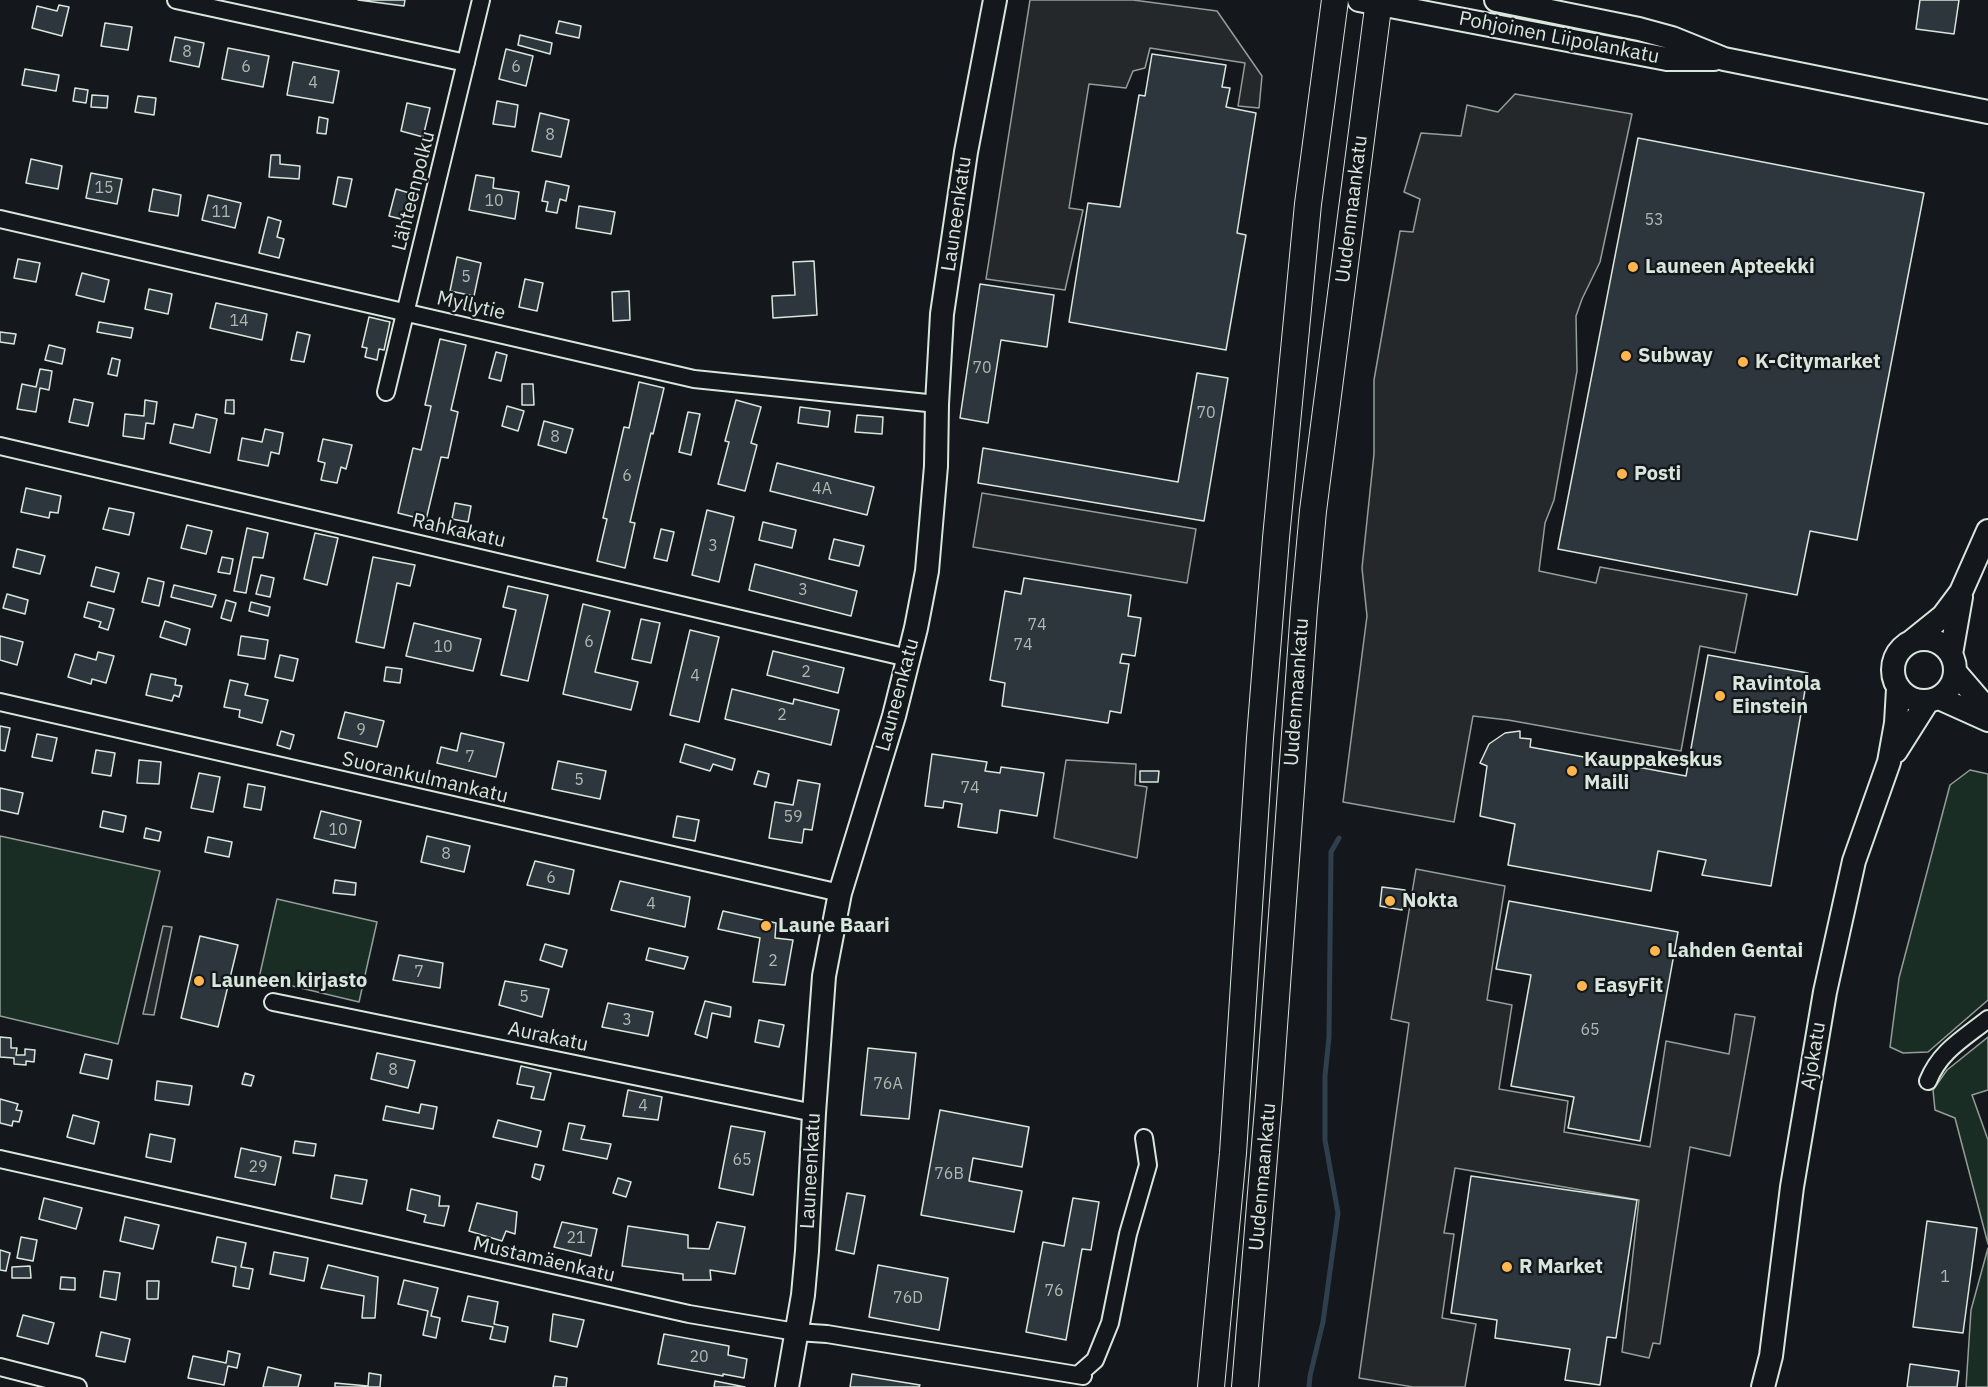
<!DOCTYPE html>
<html>
<head>
<meta charset="utf-8">
<style>
  body { margin:0 }
  canvas { display:block; background:#14181c }
</style>
</head>
<body>
<canvas width="1988" height="1387"></canvas>
<script>
const g = document.querySelector('canvas').getContext('2d');
g.lineJoin = 'round';
function fillPath(path, color) { g.fillStyle = color; g.fill(path, 'evenodd'); }
function trace(path, color, width, dash) { g.strokeStyle = color; g.lineWidth = width; g.lineCap = dash ? 'butt' : 'round'; g.setLineDash(dash || []); g.stroke(path); }
function label(font, color, halo, rows, align = 'center') {
  g.font = font + ' "IBM Plex Sans",sans-serif'; g.lineWidth = 4.5; g.setLineDash([]); g.textBaseline = 'middle'; g.strokeStyle = halo; g.fillStyle = color; for (const [text, x, y, turn = 0] of rows) {
    g.save(); g.translate(x, y); g.rotate((+turn || 0) * Math.PI / 180); g.textAlign = isNaN(turn) ? turn : align; if (halo) g.strokeText(text, 0, 0); g.fillText(text, 0, 0); g.restore();
  }
}
const green = new Path2D(`
  M1970 770 1988 774V1000L1928 1052 1903 1053 1890 1047 1899 978 1950 785Z
  M0 836 160 871 118 1044 0 1016Z
  M277 899 377 922 359 1002 259 978Z
  M1988 1037V1090L1972 1095 1988 1140V1244L1955 1118 1935 1110 1933 1090 1947 1070Z
  M1988 1248V1387H1966L1971 1310Z`);
const parking = new Path2D(`
  M1030 0H1133L1217 11 1262 76 1259 108 1238 106 1245 63 1150 48 1145 68 1133 71 1126 88 1089 84 1069 208 1083 210 1065 290 986 279Z
  M1515 94 1632 114 1600 262 1582 299 1576 316 1577 371 1554 500 1545 523 1539 571 1596 583 1600 567 1747 594 1735 653 1700 646 1681 751 1508 720 1473 716 1454 822 1343 802 1367 616 1362 568 1374 454V380L1400 231 1413 232 1420 199 1404 192 1421 133 1461 136 1467 105 1498 112Z
  M982 493 1196 529 1187 583 973 547Z
  M1066 760 1136 764 1135 785 1147 787 1137 858 1054 838Z
  M1416 869 1505 886 1487 1000 1512 1005 1499 1089 1568 1101 1564 1132 1650 1147 1666 1041 1729 1054 1735 1014 1755 1017 1730 1156 1690 1147 1660 1344 1653 1343 1649 1358 1622 1352 1639 1200 1455 1168 1444 1233 1454 1234 1442 1318 1476 1324 1465 1387H1413L1359 1378 1409 1023 1391 1019Z
  M163 926 172 927 154 1015 143 1014Z`);
const stream = new Path2D(`
  M1309 1387 1310 1376 1323 1322 1338 1213 1325 1140V1076L1329 1037 1331 852 1339 838`);
const building = new Path2D(`
  M358 0H405L404 6Z
  M1920 0H1959L1954 34 1916 29Z
  M59 5 69 7 62 36 32 28 37 6 57 11Z
  M559 21 581 26 579 38 556 33Z
  M105 23 132 27 128 50 101 46Z
  M520 35 552 43 550 54 518 45Z
  M175 37 204 43 199 67 170 61Z
  M228 48 269 56 263 87 222 79Z
  M506 49 533 56 526 86 499 79Z
  M1152 54 1226 65 1222 87 1230 88 1226 107 1256 113 1237 233 1246 235 1226 350 1069 322 1088 203 1120 207 1139 95 1145 96Z
  M293 62 339 71 333 103 287 95Z
  M25 69 59 75 56 91 22 85Z
  M75 88 88 90 86 103 73 101Z
  M92 95 108 96 107 108 91 107Z
  M138 96 156 98 154 115 135 112Z
  M497 101 518 105 515 127 493 124Z
  M407 103 430 108 423 137 401 131Z
  M540 113 569 120 561 157 532 151Z
  M319 117 328 119 326 134 317 133Z
  M1638 138 1924 193 1857 540 1810 531 1797 595 1558 549Z
  M271 155H280V164L300 166 299 179 269 177Z
  M31 159 62 166 58 189 26 183Z
  M91 173 122 179 117 204 86 198Z
  M476 175 494 178 493 188 519 192 515 219 469 210Z
  M338 177 352 179 346 207 333 204Z
  M546 181 569 186 566 201 560 199 557 213 546 211 548 202 542 201Z
  M153 189 181 195 178 216 149 211Z
  M396 189 416 195 409 221 389 216Z
  M208 195 241 203 235 228 202 220Z
  M579 206 615 212 611 234 576 228Z
  M268 217 281 221 277 237 284 239 279 258 259 253Z
  M457 257 481 263 474 296 450 291Z
  M18 259 40 263 36 282 14 278Z
  M814 261 817 315 773 318 772 296 795 295 793 262Z
  M82 273 109 280 104 302 76 295Z
  M525 279 543 283 537 311 519 307Z
  M980 284 1054 295 1047 347 1001 340 988 423 960 418Z
  M149 289 172 294 168 314 145 309Z
  M629 291 630 320 613 321 612 292Z
  M216 303 267 314 262 340 210 328Z
  M369 317 390 322 384 350 379 349 377 360 365 357 367 348 362 347Z
  M99 322 133 328 131 338 97 332Z
  M0 332 16 334 14 344 0 342Z
  M297 332 310 335 304 362 291 360Z
  M440 339 466 345 451 410 458 412 448 458 441 457 426 520 398 513 413 448 421 450 431 406 425 405Z
  M49 345 65 349 62 364 45 360Z
  M496 352 507 355 501 381 489 378Z
  M112 358 120 360 117 376 108 374Z
  M40 369 52 371 49 390 40 388 36 412 17 409 22 384 36 387Z
  M1197 373 1228 378 1204 521 978 483 983 448 1178 482Z
  M639 382 664 388 653 434 651 433 630 522 635 523 625 568 597 561 607 519 603 518 624 427 629 428Z
  M522 384H533L534 405H522Z
  M74 399 93 403 88 426 69 422Z
  M145 400 157 402 154 424 146 423 144 439 123 436 125 414 144 416Z
  M226 400H234V414L225 413Z
  M736 400 761 407 751 443 757 445 745 491 718 484 729 442 725 441Z
  M507 406 524 411 518 431 502 426Z
  M800 407 830 411 828 427 798 423Z
  M688 412 700 414 691 455 679 452Z
  M196 414 217 419 210 453 170 443 174 424 193 428Z
  M857 415 883 417 882 434 855 432Z
  M544 421 573 429 566 453 538 445Z
  M265 429 283 433 279 454 271 452 268 466 238 460 242 438 262 442Z
  M323 439 352 445 346 469 341 467 337 483 321 480 325 463 318 461Z
  M777 463 874 487 867 515 770 491Z
  M26 488 61 496 58 513 50 512 49 518 21 512Z
  M455 503 471 506 468 522 452 519Z
  M109 508 134 513 129 535 103 529Z
  M707 510 734 517 719 582 692 575Z
  M763 522 796 530 792 548 759 540Z
  M187 525 212 531 206 554 181 548Z
  M247 528 268 533 263 558 253 557 246 593 234 591Z
  M661 529 674 532 667 561 654 558Z
  M315 533 338 538 327 585 304 579Z
  M834 539 864 546 859 566 829 559Z
  M17 549 45 556 40 574 13 567Z
  M222 557 233 559 230 574 218 572Z
  M373 557 415 565 410 586 397 583 384 648 356 642Z
  M755 564 857 591 851 616 749 590Z
  M96 567 119 573 114 592 91 586Z
  M261 575 274 578 270 597 256 594Z
  M148 578 164 582 159 606 142 602Z
  M1024 578 1131 595 1128 616 1141 618 1135 656 1122 654 1120 663 1129 664 1121 713 1110 711 1108 723 1002 706 1005 683 990 680 1005 591 1021 594Z
  M174 585 216 595 212 607 171 597Z
  M508 586 548 595 528 681 501 675 516 610 503 607Z
  M7 594 28 600 25 614 3 608Z
  M226 600 236 603 231 621 221 618Z
  M88 602 114 609 108 630 99 627 101 622 84 617Z
  M251 602 270 607 268 616 249 611Z
  M583 604 610 611 595 672 638 682 631 710 563 694Z
  M641 619 660 623 651 663 632 659Z
  M165 621 190 629 186 645 160 637Z
  M414 623 481 639 473 671 406 656Z
  M690 630 719 637 699 722 670 715Z
  M0 636 23 642 17 665 0 660Z
  M241 636 268 640 265 659 238 655Z
  M773 651 844 668 838 693 767 675Z
  M98 652 114 656 106 683 92 679 91 684 68 677 75 654 96 660Z
  M280 655 298 659 293 681 275 677Z
  M1708 655 1808 673 1771 886 1702 875 1706 860 1658 851 1651 891 1508 865 1515 824 1480 816 1487 766 1480 763 1489 744 1505 733 1520 731V738L1531 739 1530 747 1686 776Z
  M386 667 402 669 400 683 384 681Z
  M151 674 176 679 175 685 182 686 179 697 174 695 172 701 146 695Z
  M230 680 248 684 245 695 268 700 262 723 239 717 240 710 224 707Z
  M732 689 793 704 794 699 839 710 831 745 725 719Z
  M345 712 384 721 377 747 338 738Z
  M0 726 10 728 5 751 0 750Z
  M281 731 294 735 290 749 277 745Z
  M461 733 504 743 496 777 437 763 441 747 457 751Z
  M37 734 57 738 52 761 32 757Z
  M685 744 735 759 732 770 713 764 710 771 680 762Z
  M96 750 115 753 111 776 92 773Z
  M932 754 987 762 985 771 1000 773 1001 767 1044 773 1037 816 1000 810 997 833 958 827 962 804 944 801 943 808 925 806Z
  M139 760 161 762 159 784 137 783Z
  M558 761 606 771 600 799 552 789Z
  M758 771 769 774 766 787 754 784Z
  M1140 771H1159L1158 782H1140Z
  M199 773 220 777 213 812 191 808Z
  M798 780 820 784 812 830 804 829 802 843 769 838 775 802 793 805Z
  M248 784 265 787 261 810 244 807Z
  M0 788 23 793 18 814 0 810Z
  M103 811 126 816 123 832 100 827Z
  M321 811 361 821 355 848 314 838Z
  M677 816 699 820 695 841 673 837Z
  M146 828 161 832 159 841 144 838Z
  M427 836 470 846 464 872 421 862Z
  M208 837 232 842 229 857 205 852Z
  M535 861 574 870 569 894 527 885Z
  M335 880 356 883 355 895 333 893Z
  M620 881 690 897 685 927 611 910Z
  M1382 887 1405 890 1402 910 1380 906Z
  M1509 901 1678 932 1640 1141 1568 1128 1574 1097 1511 1086 1531 975 1496 969Z
  M723 911 776 923 775 938 793 940 785 985 753 982 760 938 718 929Z
  M200 936 238 945 218 1027 181 1018Z
  M545 944 567 950 562 967 540 960Z
  M649 948 688 957 684 969 646 960Z
  M399 955 443 963 440 988 393 980Z
  M505 981 549 989 542 1017 499 1005Z
  M705 1001 731 1007 730 1017 712 1013 707 1038 695 1034Z
  M608 1003 653 1012 648 1036 602 1027Z
  M759 1020 784 1025 779 1047 755 1042Z
  M0 1037 11 1038V1048H17L16 1055H25V1049L35 1050 34 1062 26 1061V1065L14 1064V1058L0 1057Z
  M868 1048 916 1053 909 1119 861 1115Z
  M377 1053 415 1061 408 1088 371 1079Z
  M85 1054 112 1060 108 1079 80 1073Z
  M521 1066 551 1073 544 1100 531 1098 534 1087 517 1084Z
  M245 1073 254 1076 251 1086 242 1084Z
  M157 1081 192 1086 189 1105 155 1100Z
  M628 1090 662 1097 658 1120 623 1116Z
  M0 1099 18 1104 16 1110 22 1111 19 1122 13 1121 12 1126 0 1123Z
  M421 1104 437 1107 433 1129 383 1120 386 1106 419 1113Z
  M940 1110 1029 1127 1022 1167 973 1158 969 1181 1022 1191 1014 1232 921 1215Z
  M73 1115 99 1122 94 1144 67 1137Z
  M498 1120 541 1131 537 1147 493 1137Z
  M569 1123 585 1126 581 1139 611 1144 607 1159 563 1150Z
  M731 1126 765 1132 753 1195 719 1188Z
  M150 1134 175 1139 171 1162 146 1157Z
  M295 1141 316 1144 314 1156 293 1153Z
  M241 1148 281 1157 275 1185 235 1177Z
  M535 1164 544 1166 540 1180 532 1177Z
  M335 1175 367 1180 362 1204 331 1198Z
  M1471 1176 1637 1200 1616 1338 1607 1337 1600 1385 1565 1380 1570 1349 1495 1338 1497 1320 1451 1313Z
  M618 1178 631 1182 626 1197 613 1193Z
  M411 1189 440 1196 439 1206H449L444 1226 424 1222 426 1215 407 1210Z
  M847 1193 865 1196 854 1254 836 1250Z
  M44 1198 82 1208 76 1229 39 1219Z
  M1073 1198 1099 1202 1091 1250 1082 1249 1066 1340 1026 1332 1043 1242 1064 1246Z
  M477 1203 517 1212 515 1234 506 1231 502 1241 469 1231Z
  M125 1217 159 1225 153 1249 120 1241Z
  M1927 1221 1977 1228 1963 1333 1913 1327Z
  M562 1222 597 1229 591 1256 554 1247Z
  M717 1222 745 1227 735 1274 710 1270 711 1280H683V1274L622 1266 628 1226 688 1235V1248L709 1249Z
  M21 1237 37 1240 33 1261 17 1258Z
  M217 1237 246 1243 241 1267 253 1269 249 1289 233 1286 236 1267 212 1262Z
  M0 1250 10 1253 6 1271 0 1270Z
  M274 1252 308 1258 304 1281 270 1274Z
  M328 1265 378 1277 375 1318H362L364 1296 321 1288Z
  M878 1265 948 1278 939 1330 869 1317Z
  M30 1266 31 1278H12V1267Z
  M104 1271 120 1273 116 1300 100 1297Z
  M61 1277 75 1278V1290L60 1289Z
  M404 1280 438 1288 431 1316 440 1318 436 1338 423 1335 428 1311 398 1304Z
  M147 1281H159L158 1299H147Z
  M468 1296 498 1302 494 1324 508 1327 505 1342 490 1339 493 1327 462 1321Z
  M553 1314 584 1320 577 1347 550 1341Z
  M23 1315 54 1323 48 1344 17 1336Z
  M101 1332 130 1339 125 1362 96 1356Z
  M664 1334 729 1346 728 1355 747 1359 744 1378 723 1374V1376L658 1364Z
  M228 1351 240 1354 237 1368 228 1366 224 1385 188 1378 193 1356 226 1363Z
  M1910 1364 1959 1371 1957 1387H1907Z
  M268 1367 301 1375 298 1387H263Z
  M369 1373 381 1375 380 1387H335V1383L368 1386Z
  M852 1374 920 1385 919 1387H850Z
  M555 1376 567 1378 566 1387H553Z
  M715 1381 745 1387H714Z`);
const street = new Path2D(`
  M176 0 466 63
  M0 219 694 379 937 404
  M386 392 481 0
  M0 446 908 658
  M0 702 840 893
  M273 1002 814 1113
  M1928 1081C1940 1051 1963 1039 1988 1019
  M0 1159 689 1314 796 1332 827 1334 1083 1376
  M0 1367 78 1387
  M1078 1375 1095 1360 1110 1323 1128 1234 1148 1165 1144 1138`);
const secondary = new Path2D(`
  M1359 0 1667 59H1714
  M1496 0 1639 29 1672 38 1724 59 1988 112
  M1893 670a31 31 0 1 1 62 0a31 31 0 1 1-62 0Z
  M1912 641 1943 616 1961 592 1988 531
  M1951 654 1961 597
  M1956 673 1988 710
  M1939 698 1988 720
  M1896 751 1927 702
  M787 1387 803 1295 807 1251 814 1113 824 976 840 893 894 716 916 628 927 571 936 466 937 404 942 314 966 152 995 0
  M1763 1387 1771 1356 1792 1187 1825 992 1854 861 1889 762 1896 723 1898 689`);
const primary = new Path2D(`
  M1211 1387 1233 1153 1260 738 1276 538 1308 204 1335 0
  M1245 1387 1269 1096 1304 609 1313 511 1379 0`);
const markers = [
  [1633,267,6,"#ffb74d"],
  [1626,356,6,"#ffb74d"],
  [1743,362,6,"#ffb74d"],
  [1622,474,6,"#ffb74d"],
  [1720,696,6,"#ffb74d"],
  [1572,771,6,"#ffb74d"],
  [1390,901,6,"#ffb74d"],
  [766,926,6,"#ffb74d"],
  [1655,951,6,"#ffb74d"],
  [199,981,6,"#ffb74d"],
  [1582,986,6,"#ffb74d"],
  [1507,1267,6,"#ffb74d"]
];
const numberNames = [
  ["8",187,52],
  ["6",246,67],
  ["6",516,67],
  ["4",313,83],
  ["8",550,135],
  ["15",104,188],
  ["10",494,201],
  ["11",221,212],
  ["53",1654,220],
  ["5",466,277],
  ["14",239,321],
  ["70",982,368],
  ["70",1206,413],
  ["8",555,437],
  ["6",627,476],
  ["4A",822,489],
  ["3",713,546],
  ["3",803,590],
  ["74",1037,625],
  ["6",589,642],
  ["74",1023,645],
  ["10",443,647],
  ["2",806,672],
  ["4",695,676],
  ["2",782,715],
  ["9",361,730],
  ["7",470,757],
  ["5",579,780],
  ["74",970,788],
  ["59",793,817],
  ["10",338,830],
  ["8",446,854],
  ["6",551,878],
  ["4",651,904],
  ["2",773,961],
  ["7",419,972],
  ["5",524,997],
  ["3",627,1020],
  ["65",1590,1030],
  ["8",393,1070],
  ["76A",888,1084],
  ["4",643,1106],
  ["65",742,1160],
  ["29",258,1167],
  ["76B",949,1174],
  ["21",576,1238],
  ["1",1945,1277],
  ["76",1054,1291],
  ["76D",908,1298],
  ["20",699,1357]
];
const streetNames = [
  ["Pohjoinen Liipolankatu",1559,38,11],
  ["Lähteenpolku",414,191,-76],
  ["Uudenmaankatu",1352,209,-83],
  ["Launeenkatu",957,214,-82],
  ["Myllytie",471,306,13],
  ["Rahkakatu",459,531,13],
  ["Uudenmaankatu",1297,692,-86],
  ["Launeenkatu",898,695,-75],
  ["Suorankulmankatu",425,778,13],
  ["Aurakatu",548,1037,12],
  ["Ajokatu",1814,1056,-81],
  ["Launeenkatu",811,1171,-87],
  ["Uudenmaankatu",1263,1177,-85],
  ["Mustamäenkatu",544,1260,13]
];
const poiNames = [
  ["Launeen Apteekki",1645,267],
  ["Subway",1638,356],
  ["K-Citymarket",1755,362],
  ["Posti",1634,474],
  ["Ravintola",1732,684],
  ["Einstein",1732,707],
  ["Kauppakeskus",1584,760],
  ["Maili",1584,783],
  ["Nokta",1402,901],
  ["Laune Baari",778,926],
  ["Lahden Gentai",1667,951],
  ["Launeen kirjasto",211,981],
  ["EasyFit",1594,986],
  ["R Market",1519,1267]
];
fillPath(green, '#1a2d24');
trace(green, '#939e99', 1.5);
fillPath(parking, '#24282b');
trace(parking, '#939e99', 1.5);
trace(stream, '#2f3f4d', 5);
fillPath(building, '#2c363c');
trace(building, '#d8e6dc', 1.5);
trace(street, '#d8e6dc', 20);
trace(secondary, '#d8e6dc', 26);
trace(primary, '#d8e6dc', 28);
trace(street, '#14181c', 16);
trace(secondary, '#14181c', 22);
trace(primary, '#14181c', 26);
for (const [x, y, r, color] of markers) { const dot = new Path2D(); dot.arc(x, y, r, 0, 2 * Math.PI); g.fillStyle = color; g.fill(dot); trace(dot, '#14181c', 2); }
label('16px', '#adbab4', null, numberNames);
label('20px', '#d8e6dc', '#14181c', streetNames);
label('bold 20px', '#d8e6dc', '#14181c', poiNames, 'left');
</script>
</body>
</html>
